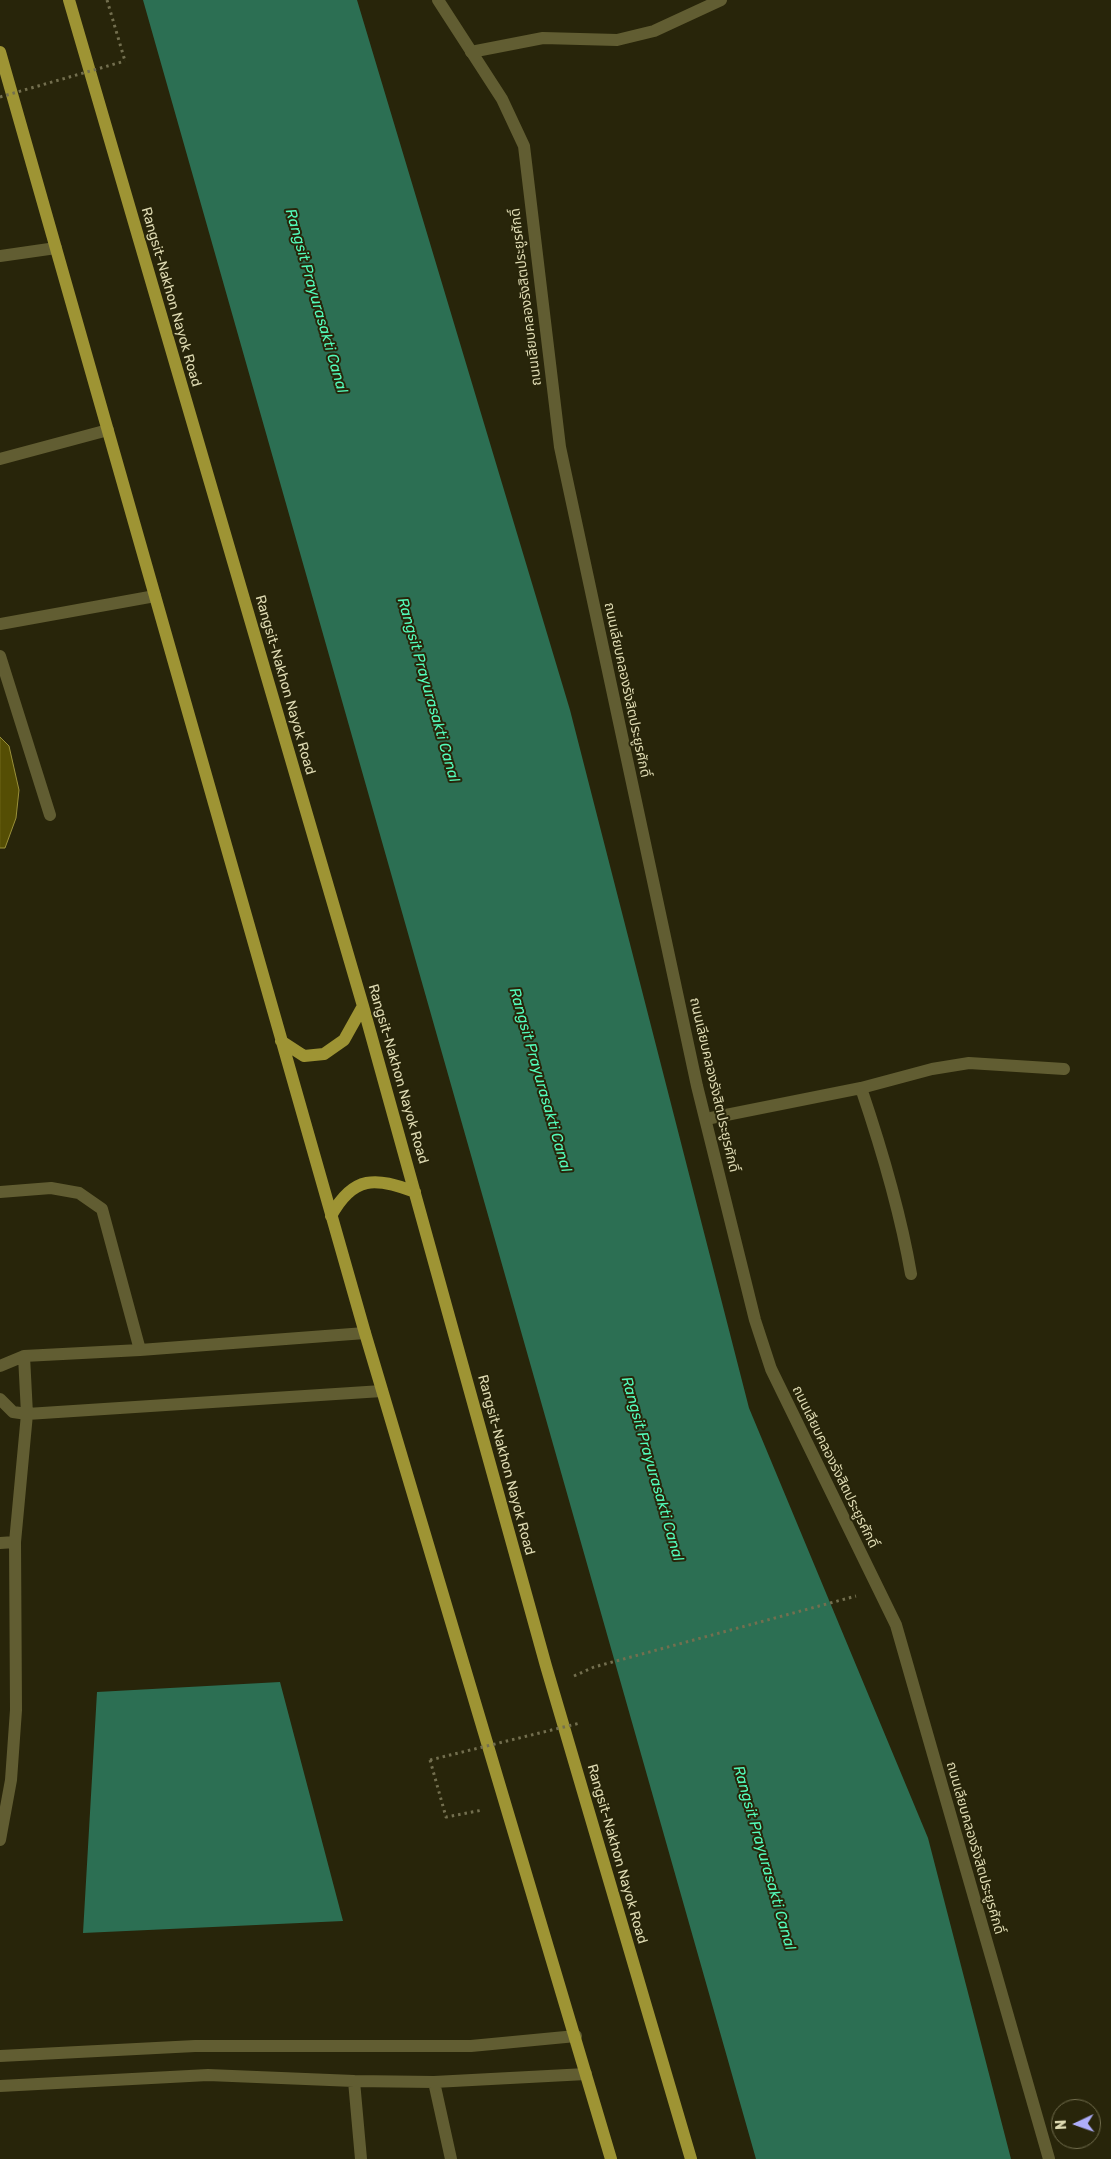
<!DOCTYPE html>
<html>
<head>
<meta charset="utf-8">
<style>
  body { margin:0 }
  #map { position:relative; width:1111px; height:2159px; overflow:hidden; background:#28250a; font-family:Rubik,sans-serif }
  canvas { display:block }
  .north { position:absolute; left:1051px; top:2099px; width:50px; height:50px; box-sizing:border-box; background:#28250a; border:1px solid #716d4d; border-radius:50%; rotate:267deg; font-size:14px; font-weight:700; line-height:20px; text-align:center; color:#dedab2 }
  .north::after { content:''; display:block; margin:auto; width:18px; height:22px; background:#aeaefb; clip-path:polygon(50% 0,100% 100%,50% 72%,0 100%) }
</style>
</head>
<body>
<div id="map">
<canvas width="1111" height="2159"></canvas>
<div class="north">N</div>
</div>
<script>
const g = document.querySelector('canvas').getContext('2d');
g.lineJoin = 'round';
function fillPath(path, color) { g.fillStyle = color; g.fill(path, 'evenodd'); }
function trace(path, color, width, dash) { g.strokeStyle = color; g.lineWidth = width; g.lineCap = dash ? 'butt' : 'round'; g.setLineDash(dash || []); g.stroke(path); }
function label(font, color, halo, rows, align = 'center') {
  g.font = font + ' Rubik,"Noto Sans Thai",sans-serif'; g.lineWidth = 4; g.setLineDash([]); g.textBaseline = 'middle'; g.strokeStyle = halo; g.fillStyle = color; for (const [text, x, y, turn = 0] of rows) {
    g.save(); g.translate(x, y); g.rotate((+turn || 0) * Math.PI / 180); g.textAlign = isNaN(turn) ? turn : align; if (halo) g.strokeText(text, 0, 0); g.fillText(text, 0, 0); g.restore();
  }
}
const water = new Path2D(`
  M143 0H357L570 710 749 1408 928 1838 1011 2159H756Z
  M280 1682 343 1921 83 1933 97 1692Z`);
const building = new Path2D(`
  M0 737 9 746 19 790 16 818 5 848H0Z`);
const path = new Path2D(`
  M107 0 125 61
  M574 1676 594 1667 856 1596
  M430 1760 446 1817 483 1810`);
const service = new Path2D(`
  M0 256 56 248
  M0 624 155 596
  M0 656 50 815
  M0 1192 51 1188 79 1193 102 1209 140 1350
  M0 1366 24 1356 140 1350 365 1333
  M0 1399 13 1412 27 1414 382 1391
  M0 1543 15 1542
  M0 1840 11 1780 16 1710 15 1542 27 1414 24 1356
  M0 2086 208 2075 354 2081
  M361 2159 354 2081 434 2082
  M451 2159 434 2082 586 2074`);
const minor = new Path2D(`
  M471 52 543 38 617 40 654 31 721 0
  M0 459 108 430
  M861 1088C882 1150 900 1210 911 1274
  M706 1119 861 1088 932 1069 969 1063 1064 1069
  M0 2056 195 2046H471L576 2036`);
const tertiary = new Path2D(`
  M438 0 502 99 524 146 560 447 697 1086 755 1320 771 1369 896 1625 1049 2159`);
const primary = new Path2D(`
  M69 0 363 1006 546 1666 691 2159
  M0 52 365 1333 611 2159
  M281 1041 304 1056 324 1054 344 1040 363 1006
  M331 1216C353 1175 376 1177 415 1192`);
const pathBridge = new Path2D(`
  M0 97 125 61
  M430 1760 580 1723`);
const streetNames = [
  ["Rangsit-Nakhon Nayok Road",171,297,74],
  ["ถนนเลียบคลองรังสิตประยูรศักดิ์",526,297,-97],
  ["Rangsit-Nakhon Nayok Road",285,685,74],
  ["ถนนเลียบคลองรังสิตประยูรศักดิ์",627,690,78],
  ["Rangsit-Nakhon Nayok Road",398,1074,74],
  ["ถนนเลียบคลองรังสิตประยูรศักดิ์",714,1085,77],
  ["Rangsit-Nakhon Nayok Road",506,1465,75],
  ["ถนนเลียบคลองรังสิตประยูรศักดิ์",835,1467,64],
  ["ถนนเลียบคลองรังสิตประยูรศักดิ์",975,1848,74],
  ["Rangsit-Nakhon Nayok Road",617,1854,74]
];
const waterNames = [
  ["Rangsit Prayurasakti Canal",316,301,74],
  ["Rangsit Prayurasakti Canal",428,690,74],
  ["Rangsit Prayurasakti Canal",540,1080,74],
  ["Rangsit Prayurasakti Canal",652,1469,74],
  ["Rangsit Prayurasakti Canal",764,1858,74]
];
fillPath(water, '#2c6f53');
fillPath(building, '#554e04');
trace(building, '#99903a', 1);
trace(path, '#736f4f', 3, [2.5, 4]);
trace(service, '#615d32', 12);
trace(minor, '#615d32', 12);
trace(tertiary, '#615d32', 12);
trace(primary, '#9e9434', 12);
trace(pathBridge, '#736f4f', 3, [2.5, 4]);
label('14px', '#dedab2', '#28250a', streetNames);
label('italic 15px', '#53fcbb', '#28250a', waterNames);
</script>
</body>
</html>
